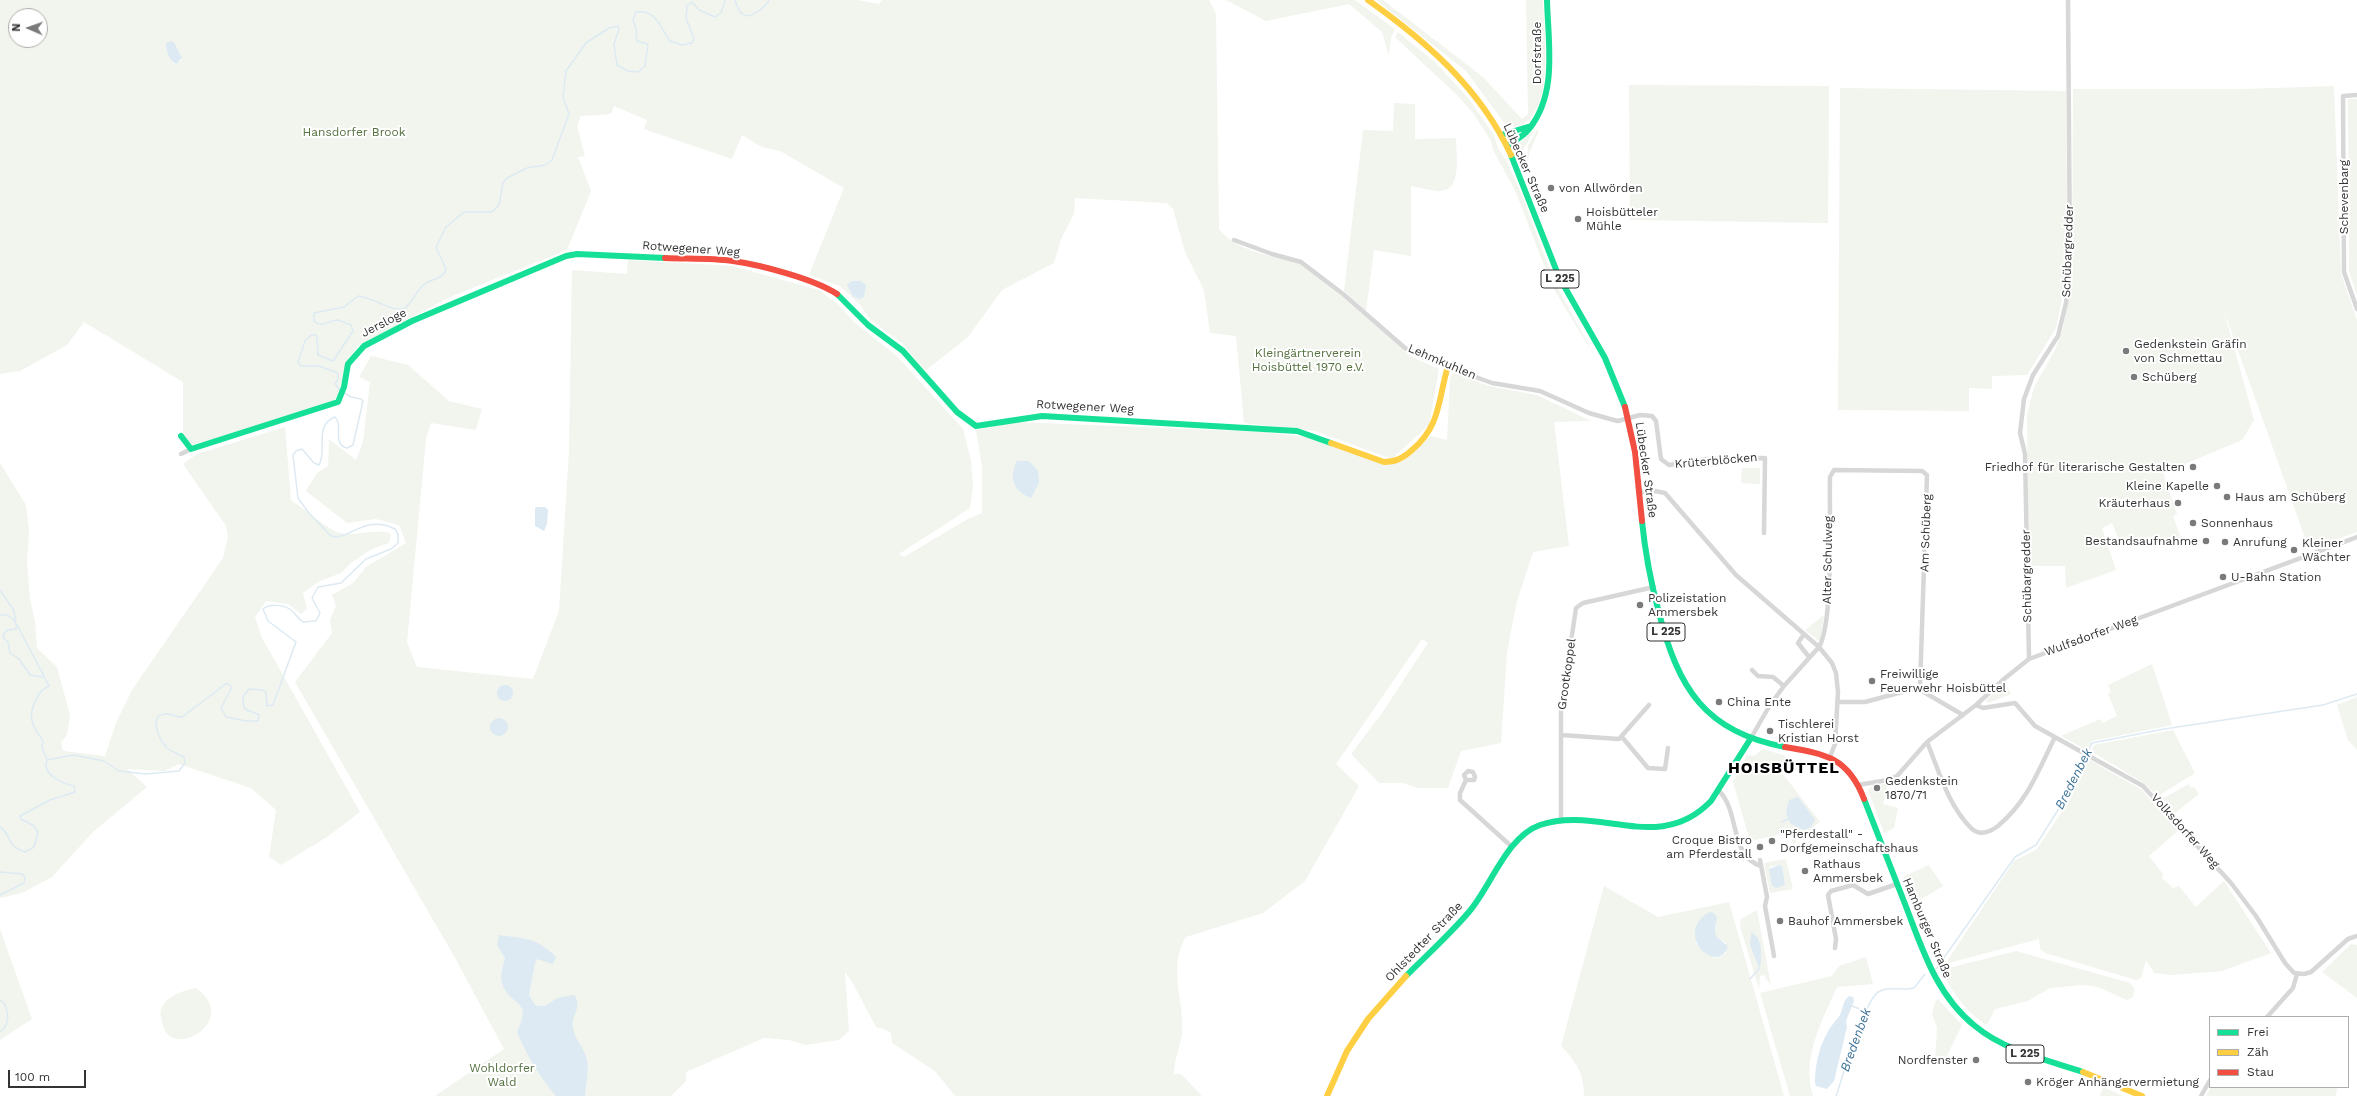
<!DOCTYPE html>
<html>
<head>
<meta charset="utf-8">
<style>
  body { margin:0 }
  #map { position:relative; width:2357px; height:1096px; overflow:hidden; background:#fff; font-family:"Work Sans",sans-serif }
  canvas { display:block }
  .legend { position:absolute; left:2209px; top:1016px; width:140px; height:72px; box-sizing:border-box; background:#fff; border:1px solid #adadad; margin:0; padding:5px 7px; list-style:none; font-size:12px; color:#333 }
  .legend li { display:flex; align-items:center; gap:8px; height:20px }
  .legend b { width:20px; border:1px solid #adadad }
  .north { position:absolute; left:8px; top:8px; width:40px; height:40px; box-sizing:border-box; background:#fff; border:1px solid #adadad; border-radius:50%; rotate:272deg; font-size:11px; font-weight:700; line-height:16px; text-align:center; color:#333 }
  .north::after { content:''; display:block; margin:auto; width:14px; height:18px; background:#7a7a7a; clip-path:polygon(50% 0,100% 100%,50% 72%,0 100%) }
  .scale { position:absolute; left:8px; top:1070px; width:78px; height:18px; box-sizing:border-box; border:2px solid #333; border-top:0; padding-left:5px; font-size:12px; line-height:14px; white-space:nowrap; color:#333; -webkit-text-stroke:3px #fff; paint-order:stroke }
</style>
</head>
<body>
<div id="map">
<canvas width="2357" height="1096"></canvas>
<ul class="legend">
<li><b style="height:5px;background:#16e098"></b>Frei</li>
<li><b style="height:5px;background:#ffcf43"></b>Zäh</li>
<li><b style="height:5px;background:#f24e42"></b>Stau</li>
</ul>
<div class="north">N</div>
<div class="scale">100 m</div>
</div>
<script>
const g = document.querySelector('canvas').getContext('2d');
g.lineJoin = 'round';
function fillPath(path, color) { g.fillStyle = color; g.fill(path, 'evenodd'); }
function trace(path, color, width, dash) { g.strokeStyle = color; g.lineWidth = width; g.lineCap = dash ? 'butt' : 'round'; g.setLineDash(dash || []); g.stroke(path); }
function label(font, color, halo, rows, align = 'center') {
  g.font = font + ' "Work Sans",sans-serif'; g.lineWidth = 4; g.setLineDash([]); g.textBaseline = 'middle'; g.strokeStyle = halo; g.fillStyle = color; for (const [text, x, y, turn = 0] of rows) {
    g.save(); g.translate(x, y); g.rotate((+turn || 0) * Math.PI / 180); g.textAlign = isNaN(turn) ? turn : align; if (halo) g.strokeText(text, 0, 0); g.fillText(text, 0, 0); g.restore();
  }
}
const green = new Path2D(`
  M0 0H858L879 4 882 0H1209L1216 14 1219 229C1239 255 1280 255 1308 267L1412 357 1439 369 1429 425 1392 459 1315 431 1244 423 1236 336 1210 333 1204 290 1185 252 1173 209 1167 203 1075 198 1074 214 1061 239 1054 263 1002 290 968 337 925 371 903 344 871 320 860 305 840 286 809 275 844 188 780 151 762 147 742 135 732 159 644 129 647 120 614 106 611 114 581 116 577 126 585 156 578 157 591 191 567 250 450 297 359 345 346 362 339 393 333 401 254 429 191 445 183 436V382L84 322 67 345 20 371 0 374ZM16 16H40V40H16ZM174 42 182 60 174 64 169 57Z
  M1226 0H1355L1395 29 1391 38 1389 56 1382 32 1349 4 1266 21Z
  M1376 0H1383L1483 77 1522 119 1528 114 1526 0H1543C1544 32 1554 101 1526 122 1519 127 1513 128 1505 124L1466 71Z
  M1398 32 1436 63 1469 99 1494 135 1498 148 1507 162 1522 195 1554 281 1598 362 1552 286 1515 190 1494 152 1491 141 1473 113 1456 94 1395 37Z
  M1629 85 1829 86 1828 223 1630 220Z
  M2334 86 2341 274 2357 320V532L2309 549 2224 311 2254 420 2242 440 2163 473 2177 514 2173 516 2182 541 2146 538 2121 545 2112 523 2102 528 2116 570 2066 588 2065 566H2029L2027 415 2034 387 2055 350 2063 329 2072 281 2073 89H2244Z
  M1840 88 2066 91 2067 203 2064 289 2056 328 2027 375 1992 376V389L1969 388V411L1838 410Z
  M2348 99H2357V295L2349 271Z
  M1394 103 1415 104V139L1456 138C1456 154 1463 192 1439 191 1430 191 1420 187 1411 186V256L1374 250 1366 311 1344 291 1363 130 1393 131Z
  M1535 129 1523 150 1517 154V145Z
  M1537 130 1539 131 1530 151 1527 165 1528 145Z
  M628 260 732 266 819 290 839 305 854 322 897 356 963 429 971 460 973 486 970 508 899 554 904 557 966 520 982 513V466L976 430 1016 422 1264 432 1315 438 1385 465 1402 462 1431 436 1447 440 1450 378 1453 372 1489 386 1537 395 1591 421 1554 422 1569 546 1533 552 1517 601 1507 652 1501 743 1461 751 1448 788H1417L1403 783H1379L1351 754 1382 713 1428 643 1422 639 1336 764 1359 786 1305 881 1263 913 1186 937C1167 967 1185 1002 1182 1034 1180 1047 1174 1060 1174 1074H1181L1202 1096H955L935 1071 892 1043 891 1033 882 1028H877C865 1009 858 989 845 972L849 1031 839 1040 806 1045 789 1040 764 1038 686 1072V1081L671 1096H435L504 1049 454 956 295 682 332 633 330 620 336 606 332 595 353 583 366 567 406 543 399 525 376 519 347 523 306 491 317 473 328 466 329 439 356 460 363 442 370 382 359 377 371 356 408 365 449 401 482 409 476 430 431 423 426 439 407 642 417 667 533 679 559 611 569 451 572 270 627 274Z
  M285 427 291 500C301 507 330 531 340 533 358 537 375 527 391 534L389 543 372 549 352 562 341 573 318 582 303 593 307 609 301 614 288 604 266 601 255 617 261 636 360 812 327 837 281 865 269 857 276 810 251 788 179 764 164 771 127 769 147 787 93 832 52 877 22 893 0 898V463L26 505 29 531 27 564 30 599 35 621 37 648 57 667 70 715 67 735 61 743 63 751 105 756 116 723 132 690 223 558 228 537 226 526 183 464 197 454Z
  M1742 468H1760V484L1741 483Z
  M1824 615 1821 640H1818L1805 630Z
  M2152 664 2172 725 2092 741 2087 750 2061 736 2100 719 2102 723 2117 716 2108 694 2111 692 2108 685Z
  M2005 683 2011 694 1988 703 1986 700Z
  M2357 697V750L2348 740 2337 705Z
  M2173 730 2195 773 2158 796 2142 782 2091 751 2094 745Z
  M1763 749 1786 756 1779 769 1820 822 1800 837 1793 844 1790 832 1750 841 1733 782 1747 755 1754 756Z
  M2088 759 2142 790 2178 831 2149 856 2163 874 2162 878 2173 888 2179 886 2196 907 2224 881 2271 953 2222 971 2171 975 2154 973 2146 960 2141 978 2136 980 2045 953 2040 949 2039 939 1945 964 2014 861 2036 850 2070 800Z
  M1888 783 1883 804 1898 808 1894 828 1884 833 1868 790 1872 786Z
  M2189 784 2191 788 2194 787 2199 794 2175 813 2162 799Z
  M1786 859 1793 889 1770 893 1764 863ZM1781 865 1785 885 1774 887 1769 869 1771 866Z
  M1929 865 1943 886 1913 904 1903 877Z
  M1604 886 1658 917 1729 902 1784 1096H1584C1584 1073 1576 1062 1561 1046ZM1717 923 1715 929 1716 936 1726 943V953L1721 957 1714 958 1696 943V937Z
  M1757 910 1771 986 1764 975 1760 976 1759 989 1740 926 1741 919Z
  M0 929 32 1019 0 1040Z
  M2351 944 2357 945V998L2322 972Z
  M2016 951 2130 983 2135 989 2133 997 2127 1000 2098 987 2083 985 2050 988 2028 1001 1995 1009 1987 1025C1966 1013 1952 991 1941 970Z
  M1866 957 1873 984 1837 987C1822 1021 1801 1058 1813 1096H1790L1760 993 1832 976 1839 966Z
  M196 988C242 1021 170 1061 163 1025 161 1018 159 1013 162 1007 168 995 185 990 196 988Z
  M1938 999 1962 1025 1942 1066 1935 1063 1937 1027 1932 1014 1935 1002Z
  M2103 1087 2123 1096H2100Z
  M2211 1087H2337L2336 1096H2206Z`);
const water = new Path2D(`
  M171 41 174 42 182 58 176 64C169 61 166 51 166 43Z
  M852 281H860L866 285 864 297 859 299 853 296 847 285Z
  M1017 461H1029L1038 471 1039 483 1031 498C1014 491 1008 479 1017 461Z
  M537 507H545L548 510 547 524 544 531 535 526V508Z
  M2267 536 2273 540 2269 546H2262L2257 542 2253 544 2249 541 2253 543Z
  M497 693a8 8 0 1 1 16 0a8 8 0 1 1-16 0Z
  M490 727a9 9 0 1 1 18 0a9 9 0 1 1-18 0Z
  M1798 797 1815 820 1811 827 1804 830 1791 824 1786 814 1789 800Z
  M1779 865 1782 866 1785 885 1776 888 1772 886 1769 869Z
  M1710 912 1714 913 1717 918 1715 929 1716 936 1728 946C1719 978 1671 933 1710 912Z
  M1754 934C1762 940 1761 952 1761 962L1758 965 1750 945 1751 935Z
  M499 935C525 939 536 937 556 957L553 964 537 959 535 963 529 995 535 1005C546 1008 547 1004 556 999 561 996 569 996 575 995 582 1011 571 1013 573 1028 575 1039 582 1046 586 1056 590 1069 586 1082 585 1096H556C539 1076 527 1056 517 1032 533 999 512 1007 503 986 499 976 503 967 505 958L497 945Z
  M1849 996 1853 997 1854 1001 1846 1021 1847 1027 1834 1081 1827 1089 1816 1086 1815 1083C1815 1060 1822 1035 1838 1018 1843 1012 1842 1001 1849 996Z`);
const stream = new Path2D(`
  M735 0C739 13 744 21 757 12 762 8 767 6 769 0
  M341 391 335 384 338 379V373L319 366H301L298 362 305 341 311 335H316L317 338 318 355 333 361 353 331 351 325 338 320C328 320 323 329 314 321V313L344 307 358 296C369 296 396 314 405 308 413 302 416 290 425 284 432 278 443 280 446 269L436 247 446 227 464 212H492L499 205 503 183 507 178 527 168 545 165 552 160 569 114 563 97 566 71 586 43 609 28 618 26 619 29 614 44 617 65 628 71 638 72 645 66 648 44 637 41 636 37 637 32 633 20 636 12C656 9 660 27 670 41L682 45 692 43 694 39 686 18 687 6 692 2 699 10 715 17 721 13 725 0
  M0 590 13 609 16 620
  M0 615C9 614 18 620 16 629L8 630 4 633 3 637 8 642 10 653 19 659 30 675 44 677 49 686C37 690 28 713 33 724 35 730 40 736 43 741L42 747 47 760
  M17 625 44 676
  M1782 822 1788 819
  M0 827C13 835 4 845 25 852L34 847 38 832 34 826 21 819 20 816 50 800 75 792 74 786C63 784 41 774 47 760L74 755 104 761 119 771 146 774 179 771 185 763 184 757C179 754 172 752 167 748 160 742 148 716 164 714 170 712 175 718 182 717L227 683 232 687 221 708 226 717 246 721H258L259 715C248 708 243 715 243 697L249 689 263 690 266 693 267 706 273 705 296 642 268 621 263 609C270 603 285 605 291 610 296 614 298 619 303 622L316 621 320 613 312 598 318 587 341 583 366 559 391 549 398 543V534L395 529C366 513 347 542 331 536L308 512 298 498 293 455 296 451 302 449 314 463 319 465C328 449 313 426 335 417 344 425 331 444 347 448L353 445 363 401 361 399 351 397 344 393
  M0 872 22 874 25 877 24 883 0 895
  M1752 932V934
  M1936 969 2015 857 2036 845 2063 802 2092 743 2164 729 2323 705 2357 694
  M1750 979 1759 969 1760 963
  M0 1000 4 1003C9 1013 10 1025 0 1032
  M1852 1006 1865 1011
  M1836 1096C1843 1077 1864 998 1880 991 1889 986 1903 991 1914 988L1925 974`);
const street = new Path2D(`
  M2357 95 2343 96 2344 272 2357 309
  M1234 240 1272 254 1301 262 1343 294 1405 348 1424 358 1492 383 1540 391 1589 413 1610 419 1618 421 1640 415 1652 416 1656 421 1661 459 1669 465 1706 459 1765 458 1764 533
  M181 454 191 449
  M1639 492 1655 491 1665 493 1736 575 1819 647 1832 663 1836 673 1838 692 1835 744 1830 757
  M1804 634 1798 643 1809 657
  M2029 659 2025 454 2020 433 2024 399 2033 375 2058 336 2066 303 2070 260 2068 0
  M1752 670 1758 676 1773 677 1784 686
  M1837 702H1865L1917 688 1963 715
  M1976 705 1983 708 2015 703 2035 726 2143 786 2231 883 2256 916 2285 963 2294 973 2304 974 2311 972 2348 939 2357 936
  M1561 735 1619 739 1649 705
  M1622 737 1648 768 1665 769 1668 748
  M1751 738 1770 705 1784 686 1819 647C1834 623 1829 511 1830 477L1834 470 1922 471 1927 475 1920 688
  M1927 742C1939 771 1948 805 1971 828 1980 837 1990 832 1998 826 2028 801 2038 771 2055 737
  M1466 780H1474L1475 777 1473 772 1468 771 1464 775 1466 780 1460 793V800L1511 846
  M1858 785 1888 780 1897 776 1927 742 1976 705 2004 679 2029 659 2357 537
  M1719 791C1740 811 1729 856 1761 866
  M1561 821V709L1576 608 1583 603 1654 587
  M1760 860 1767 897 1765 906 1774 956
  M1835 948 1836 939 1828 895 1831 891 1853 885 1868 894 1897 884
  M2267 1017 2293 988 2297 974
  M2201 1096 2210 1080`);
const fast = new Path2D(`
  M1501 135 1531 126
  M1507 146C1514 141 1524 136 1529 129 1558 93 1548 43 1547 0
  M1511 155 1559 277 1605 358 1625 407
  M837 294 868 325 903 351 957 412 976 426 1042 416 1297 431 1331 443
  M181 436 191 449 338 402 344 387 348 364 364 346 412 321 566 256 577 254 665 258
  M1642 521C1645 552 1651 583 1659 613 1678 687 1704 732 1785 747
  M1864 799C1878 834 1891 869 1905 904 1922 948 1936 995 1975 1026 2005 1051 2047 1060 2083 1072
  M1406 976C1427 955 1449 935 1468 913 1491 887 1506 837 1540 825 1599 805 1659 855 1711 801L1751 738`);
const slow = new Path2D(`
  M1368 0C1427 42 1480 88 1511 155
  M1331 443 1384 462C1396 462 1403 458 1412 450 1441 426 1438 399 1448 366
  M2083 1072 2142 1096
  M1327 1096 1347 1051 1368 1019 1406 976`);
const jam = new Path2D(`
  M665 258C687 259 711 258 733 261 761 265 814 279 837 294
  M1625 407 1635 452 1642 521
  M1785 747C1825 754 1848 757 1864 799`);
const markers = [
  [1551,188,4,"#7a7a7a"],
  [1578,219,4,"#7a7a7a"],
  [2126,351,4,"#7a7a7a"],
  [2134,377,4,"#7a7a7a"],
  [2193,467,4,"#7a7a7a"],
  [2217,486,4,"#7a7a7a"],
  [2227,497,4,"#7a7a7a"],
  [2178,503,4,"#7a7a7a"],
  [2193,523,4,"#7a7a7a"],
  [2206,541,4,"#7a7a7a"],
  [2225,542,4,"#7a7a7a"],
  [2294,550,4,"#7a7a7a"],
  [2223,577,4,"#7a7a7a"],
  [1640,605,4,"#7a7a7a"],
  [1872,681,4,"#7a7a7a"],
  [1719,702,4,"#7a7a7a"],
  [1770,731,4,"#7a7a7a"],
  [1877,788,4,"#7a7a7a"],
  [1772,841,4,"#7a7a7a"],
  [1760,847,4,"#7a7a7a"],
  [1805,871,4,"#7a7a7a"],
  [1780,921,4,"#7a7a7a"],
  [1976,1060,4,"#7a7a7a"],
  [2028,1082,4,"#7a7a7a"]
];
const shields = [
  [1560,279,38],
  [1666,632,38],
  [2025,1054,38]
];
const shieldNames = [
  ["L 225",1560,279],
  ["L 225",1666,632],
  ["L 225",2025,1054]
];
const streetNames = [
  ["Dorfstraße",1537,53,-90],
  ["Lübecker Straße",1526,168,66],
  ["Schevenbarg",2344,197,-90],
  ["Rotwegener Weg",691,249,4],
  ["Schübargredder",2068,251,-88],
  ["Jersloge",384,323,-27],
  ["Lehmkuhlen",1442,362,23],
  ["Rotwegener Weg",1085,407,3],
  ["Krüterblöcken",1716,461,-5],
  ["Lübecker Straße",1646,470,82],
  ["Am Schüberg",1926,533,-88],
  ["Alter Schulweg",1828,560,-89],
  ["Schübargredder",2027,576,-91],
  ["Wulfsdorfer Weg",2091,636,-20],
  ["Grootkoppel",1567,674,-82],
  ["Volksdorfer Weg",2185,831,48],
  ["Hamburger Straße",1927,928,67],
  ["Ohlstedter Straße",1424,942,-46]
];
const parkNames = [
  ["Hansdorfer Brook",354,132],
  ["Kleingärtnerverein",1308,353],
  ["Hoisbüttel 1970 e.V.",1308,367],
  ["Wohldorfer",502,1068],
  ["Wald",502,1082]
];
const poiNames = [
  ["von Allwörden",1559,188],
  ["Hoisbütteler",1586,212],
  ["Mühle",1586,226],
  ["Gedenkstein Gräfin",2134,344],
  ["von Schmettau",2134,358],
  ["Schüberg",2142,377],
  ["Friedhof für literarische Gestalten",2185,467,"right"],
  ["Kleine Kapelle",2209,486,"right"],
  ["Haus am Schüberg",2235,497],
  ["Kräuterhaus",2170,503,"right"],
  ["Sonnenhaus",2201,523],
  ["Bestandsaufnahme",2198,541,"right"],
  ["Anrufung",2233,542],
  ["Kleiner",2302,543],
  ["Wächter",2302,557],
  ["U-Bahn Station",2231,577],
  ["Polizeistation",1648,598],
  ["Ammersbek",1648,612],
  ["Freiwillige",1880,674],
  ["Feuerwehr Hoisbüttel",1880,688],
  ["China Ente",1727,702],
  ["Tischlerei",1778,724],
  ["Kristian Horst",1778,738],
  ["Gedenkstein",1885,781],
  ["1870/71",1885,795],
  ["\"Pferdestall\" -",1780,834],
  ["Dorfgemeinschaftshaus",1780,848],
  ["Croque Bistro",1752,840,"right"],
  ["am Pferdestall",1752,854,"right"],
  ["Rathaus",1813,864],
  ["Ammersbek",1813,878],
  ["Bauhof Ammersbek",1788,921],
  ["Nordfenster",1968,1060,"right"],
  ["Kröger Anhängervermietung",2036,1082]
];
const waterNames = [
  ["Bredenbek",2074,779,-63],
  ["Bredenbek",1856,1040,-70]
];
const districtNames = [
  ["HOISBÜTTEL",1784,768]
];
fillPath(green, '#f1f5ed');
fillPath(water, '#ddeaf3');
trace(stream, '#ddeaf3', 1.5);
trace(street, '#d7d7d7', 4.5);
trace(fast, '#16e098', 6);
trace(slow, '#ffcf43', 6);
trace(jam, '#f24e42', 6);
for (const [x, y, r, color] of markers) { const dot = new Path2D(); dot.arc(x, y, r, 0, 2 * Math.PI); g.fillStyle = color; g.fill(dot); trace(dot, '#fff', 1.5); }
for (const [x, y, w] of shields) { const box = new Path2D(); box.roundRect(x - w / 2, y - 9, w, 18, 3); g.fillStyle = '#fff'; g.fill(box); trace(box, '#333', 1); }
label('bold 11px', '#333', null, shieldNames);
label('12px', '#333', '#fff', streetNames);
label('12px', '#54703e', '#fff', parkNames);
label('12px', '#333', '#fff', poiNames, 'left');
label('italic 13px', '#3d7398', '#fff', waterNames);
g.letterSpacing = '1px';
label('bold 16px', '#000', '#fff', districtNames);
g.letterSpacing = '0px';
</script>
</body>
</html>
